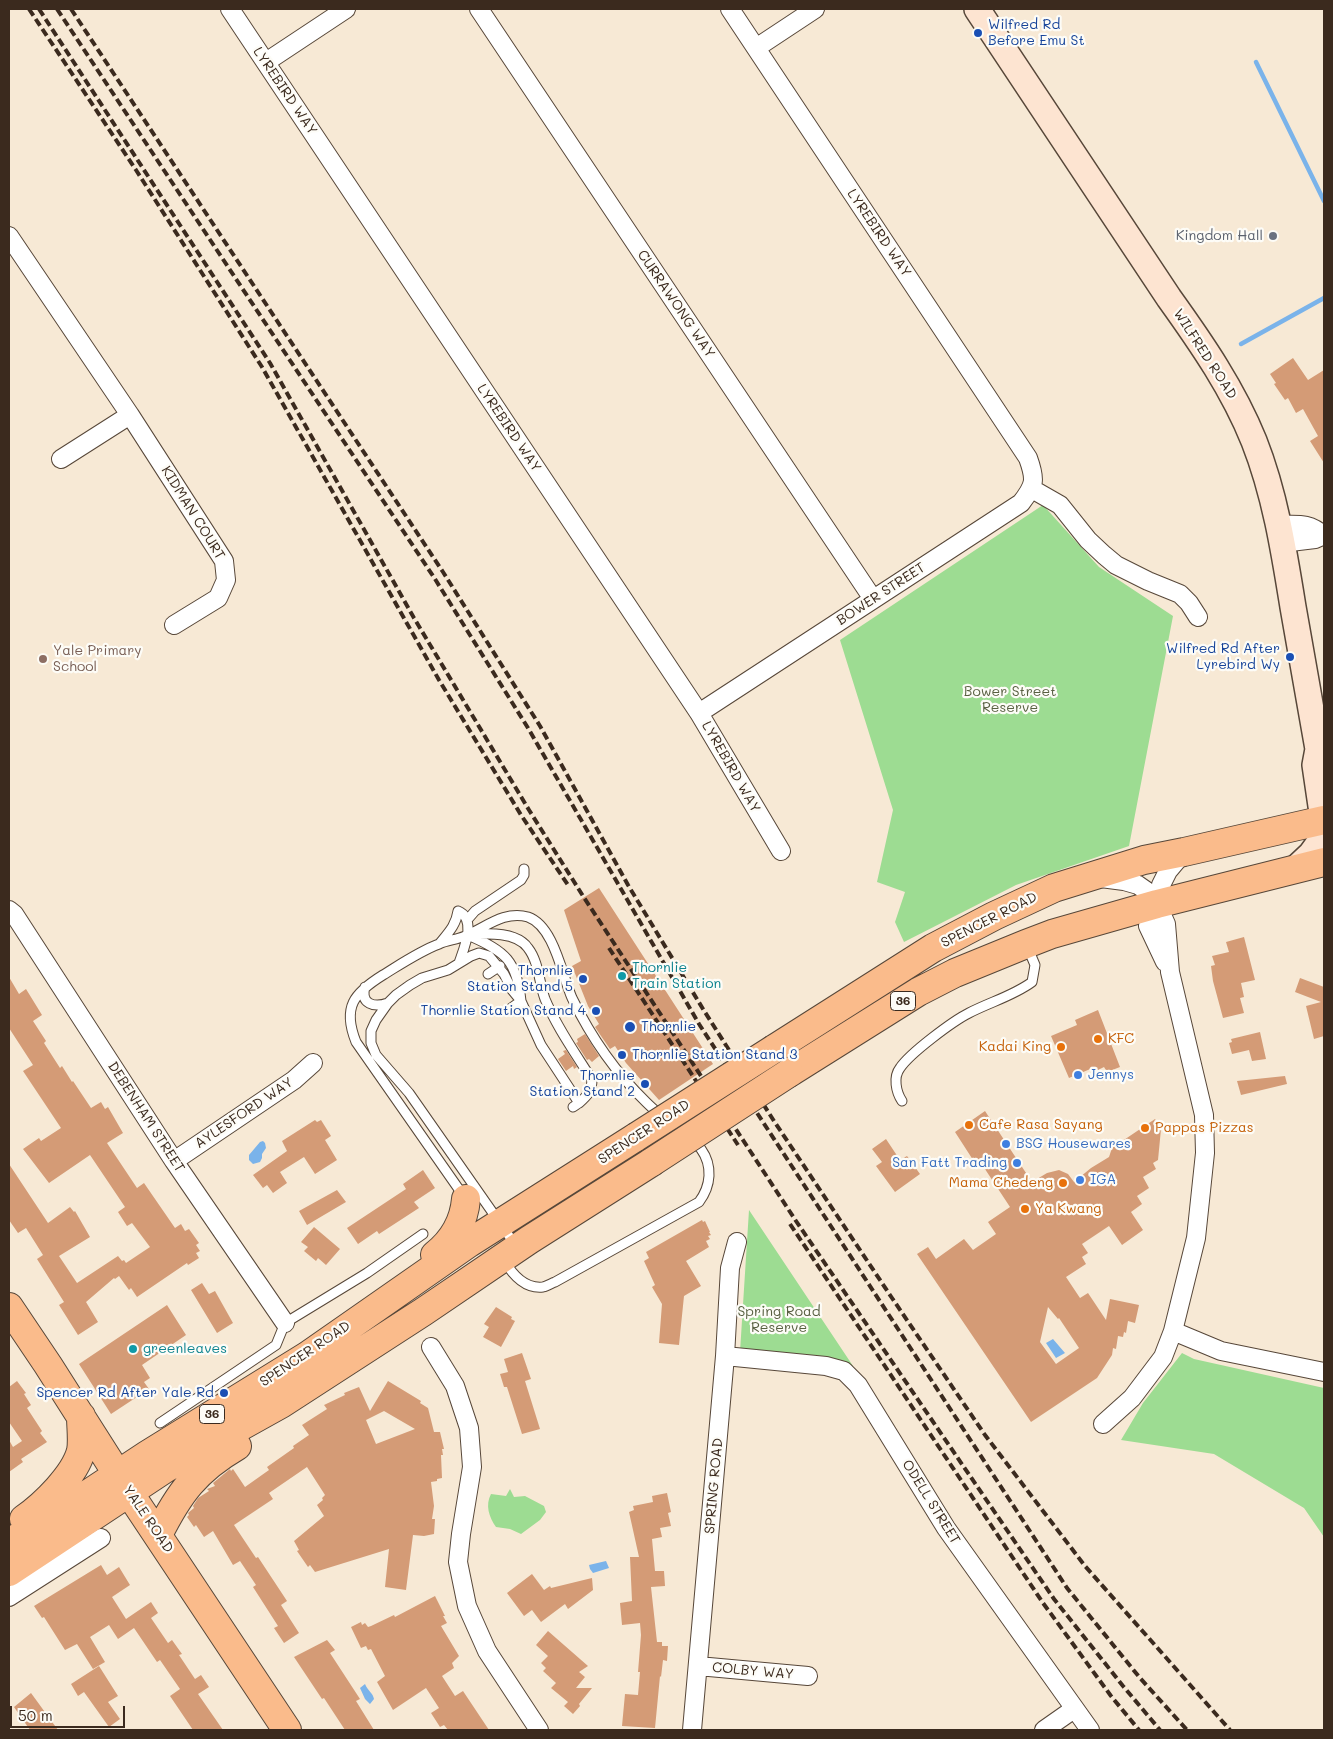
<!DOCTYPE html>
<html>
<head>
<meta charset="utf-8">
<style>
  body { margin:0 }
  #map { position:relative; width:1333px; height:1739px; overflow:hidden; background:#f7e9d5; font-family:Mali,sans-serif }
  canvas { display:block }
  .frame { position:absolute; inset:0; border:10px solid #3b2a1e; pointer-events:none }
  .scale { position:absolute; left:10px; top:1706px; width:115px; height:22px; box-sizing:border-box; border:2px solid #3b2a1e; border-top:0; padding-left:6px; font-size:15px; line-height:18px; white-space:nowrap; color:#3b2a1e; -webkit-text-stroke:4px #fdfcf7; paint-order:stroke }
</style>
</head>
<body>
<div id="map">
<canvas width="1333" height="1739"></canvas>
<div class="frame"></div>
<div class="scale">50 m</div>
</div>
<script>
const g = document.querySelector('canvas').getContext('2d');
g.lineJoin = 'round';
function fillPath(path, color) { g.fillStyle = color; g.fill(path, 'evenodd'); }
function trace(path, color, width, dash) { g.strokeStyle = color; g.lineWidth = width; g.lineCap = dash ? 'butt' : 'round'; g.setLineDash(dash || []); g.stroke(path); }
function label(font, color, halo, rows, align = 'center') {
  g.font = font + ' Mali,sans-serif'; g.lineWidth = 4.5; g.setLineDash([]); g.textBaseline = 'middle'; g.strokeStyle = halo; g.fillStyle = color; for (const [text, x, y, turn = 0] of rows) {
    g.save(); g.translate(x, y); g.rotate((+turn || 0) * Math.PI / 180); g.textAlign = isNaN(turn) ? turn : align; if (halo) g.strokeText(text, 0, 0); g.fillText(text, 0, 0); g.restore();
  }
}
const green = new Path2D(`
  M1043 505 1099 567 1173 616 1129 846 1016 885 904 942 895 922 905 892 877 882 893 810 840 640Z
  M749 1210 853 1366 740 1352Z
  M1182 1353 1194 1359 1324 1388V1537L1304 1508 1214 1454 1121 1440 1143 1403Z
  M510 1489 514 1497 525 1496 544 1506 546 1512 540 1520 521 1534 510 1529 496 1527C489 1517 485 1505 491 1494L506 1496Z`);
const water = new Path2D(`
  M263 1141 265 1143 266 1148 262 1154V1158L260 1162 253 1164 249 1160V1155L260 1142Z
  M1053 1339 1065 1353 1056 1358 1046 1343Z
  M606 1561 609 1568 593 1573 590 1569 589 1565Z
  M365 1684C368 1691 373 1693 374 1699L370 1704 365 1699 360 1688Z`);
const stream = new Path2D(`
  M1256 62 1324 201
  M1241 344 1324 298`);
const building = new Path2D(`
  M1293 358 1308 380 1324 370V463L1310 441 1318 436 1303 409 1296 413 1288 398 1285 400 1274 384 1276 383 1270 374Z
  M599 888 713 1064 659 1100 626 1063 615 1046 610 1049 601 1036 595 1027 599 1024 588 1006 572 966 581 961 564 910Z
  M1244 937 1255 980 1241 983 1244 997 1240 998 1244 1013 1223 1018 1213 981 1211 966 1215 965 1212 956 1229 952 1226 942Z
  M9 977 19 994 26 989 42 1015 33 1021 46 1041 44 1043 60 1068 62 1066 72 1082 73 1081 91 1108 101 1102 105 1109 108 1107 123 1133 107 1143 137 1188 144 1183 175 1228 181 1224 185 1231 189 1229 199 1243 196 1245 200 1251 196 1253 199 1258 188 1265 187 1263 137 1297 131 1288 129 1290 119 1276 115 1279 114 1278 86 1302 98 1322 78 1335 59 1305 64 1302 37 1259 43 1255 26 1228 18 1233 9 1220V1164L48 1223 70 1207 74 1212 75 1211 90 1237 59 1256 77 1283 118 1256 122 1261 124 1260 126 1263 150 1247 132 1223 127 1226 118 1212 125 1207 90 1155 49 1183 23 1149 39 1138 41 1141 61 1128 23 1071 33 1065 9 1028Z
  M1300 978 1324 987V1036L1314 1039 1306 1006 1321 1002 1295 992Z
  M1098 1010 1120 1067 1107 1072 1104 1067 1096 1071 1095 1067 1069 1078 1051 1036 1077 1025 1075 1020Z
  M1260 1032 1266 1059 1252 1061 1249 1050 1232 1054 1229 1043 1232 1042 1231 1039Z
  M585 1034 599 1056 592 1062 589 1059 587 1060 576 1043 578 1042 577 1039Z
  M566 1050 577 1067 574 1069 573 1066 566 1071 558 1059 565 1054 563 1051Z
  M1285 1076 1287 1084 1241 1095 1237 1081Z
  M985 1111 1032 1182 1047 1173 1059 1170 1068 1174 1074 1182 1091 1168 1109 1157 1112 1148 1155 1119 1161 1129 1158 1160 1153 1163 1156 1169 1143 1177 1149 1188 1137 1196 1142 1204 1131 1212 1143 1230 1122 1245 1109 1226 1082 1244 1088 1253 1082 1257 1086 1264 1066 1277 1080 1298 1088 1293 1106 1320 1110 1299 1139 1305 1135 1323 1128 1321 1126 1333 1124 1332 1123 1337 1118 1336 1116 1349 1113 1348 1112 1355 1097 1378 1031 1422 917 1254 928 1247 936 1259 964 1239 973 1250 996 1234 988 1222 1010 1207 979 1160 975 1163 955 1132ZM1048 1307 1058 1319 1059 1318 1079 1348 1056 1364 1040 1342Z
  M315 1120 317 1122 321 1120 331 1136 325 1140 337 1160 315 1174 304 1157 280 1172 287 1183 273 1193 267 1185 263 1188 253 1175 287 1151 282 1141Z
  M886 1139 900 1160 907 1156 920 1174 895 1192 876 1166 882 1162 872 1149Z
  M423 1170 435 1188 414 1202 419 1208 379 1234 377 1231 358 1244 347 1228 406 1189 403 1184Z
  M337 1190 346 1202 307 1225 299 1211Z
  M702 1220 703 1222 705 1221 710 1232H709L711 1235 708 1236 710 1239 706 1241 709 1247 686 1261 701 1286 684 1296 679 1345 659 1343 662 1304 652 1287 655 1285 644 1261 649 1258 646 1252Z
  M314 1227 340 1249 326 1265 318 1258 316 1261 304 1251 308 1247 301 1242Z
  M202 1283 209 1294 215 1291 233 1323 217 1333 191 1290Z
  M167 1305 186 1335 142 1365 150 1378 144 1382 149 1389 111 1414 79 1364Z
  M496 1307 512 1317 511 1319 515 1321 501 1347 483 1337 489 1327 484 1324Z
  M522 1353 531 1379 525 1381 540 1429 522 1434 507 1387H504L500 1374 508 1372 504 1359Z
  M17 1381 26 1393 24 1394 31 1405 27 1408 42 1431 40 1433 47 1442 21 1459 23 1462 9 1472V1440L13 1447 22 1441 9 1422V1387Z
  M388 1381 421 1401 420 1403 428 1408 434 1432H440L444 1449H442L443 1455H441L442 1478 437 1479V1481L431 1482 434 1506 432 1519H435L434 1534 424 1536 413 1535 406 1590 385 1587 389 1549 315 1572 310 1565 308 1567 297 1551 299 1550 294 1541 324 1516 317 1505 323 1500 322 1498 325 1495 307 1467 269 1493 273 1499 234 1525 256 1558 258 1557 287 1601 281 1605 299 1633 284 1643 274 1628 278 1626 253 1587 256 1585 240 1561 233 1565 213 1531 204 1537 196 1525 194 1527 187 1517 189 1515 188 1513 194 1508 193 1506 198 1498 209 1491 207 1489 215 1486 213 1483 230 1469 231 1471 233 1469 245 1487 269 1470 267 1467 294 1448 293 1446 309 1435 302 1425 327 1409 324 1405 345 1395 344 1393 359 1387 370 1411ZM384 1411 415 1429 376 1444 366 1420Z
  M667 1493 671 1512 668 1513 671 1526 660 1528 662 1537 652 1539 655 1571H664L665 1586 651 1587 657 1642H662V1646H668L667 1661 663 1660 661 1677 660 1676 655 1728 622 1726 625 1694 638 1695 640 1672H638L641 1635 640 1623 622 1625 620 1603 632 1601 630 1557H639L629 1512 634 1510 633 1506 653 1502 652 1496Z
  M101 1565 107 1575 119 1567 130 1585 112 1597 126 1619 151 1602 158 1613 151 1618 168 1643 172 1640 182 1654 179 1655 195 1679 201 1675 209 1687 198 1694 223 1730H193L170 1696 180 1689 160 1660 157 1662 134 1628 118 1639 109 1625 90 1637 105 1662 93 1669 77 1644 65 1650 44 1617 42 1618 34 1606Z
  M532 1574 544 1590 550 1586 551 1588 592 1578 593 1590 568 1609 565 1604 541 1622 532 1610 524 1616 507 1593Z
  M435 1596 445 1616H443L447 1623 441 1626 459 1656 452 1663 454 1668 442 1676 455 1696 463 1691 489 1730H448L444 1725 440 1727 431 1713 439 1708 426 1688 393 1710 377 1682 385 1676 371 1649 368 1650 366 1646 361 1648 351 1627 361 1622 362 1625 365 1623 368 1627 371 1626 394 1615 395 1617Z
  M548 1631 588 1666 579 1672 585 1677 576 1688H592L579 1704 580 1706 573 1714 564 1706 568 1702 551 1688 556 1683 543 1671 546 1668 541 1663 548 1656 536 1645Z
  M327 1640 335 1650 330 1653 360 1699 356 1701 374 1730H345L324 1698 322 1699 294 1657Z
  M99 1666 118 1696 108 1702 120 1719 109 1727 84 1692 78 1696 71 1684Z
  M31 1693 58 1730H30L14 1707Z`);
const service = new Path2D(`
  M468 919 475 911 521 880 524 875V869
  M470 935C487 933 517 932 528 948 539 962 539 983 545 999 557 1028 576 1054 592 1080 592 1091 587 1096 579 1103
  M470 936C505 951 517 961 521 1001
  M440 943C449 932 456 925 458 911 477 919 464 948 459 963
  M488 974 500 966
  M365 987C360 1004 374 1008 388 1003
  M510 1009 521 1001
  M902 1101C896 1092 893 1077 900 1068 910 1053 953 1021 969 1013 990 1002 1013 996 1032 982L1035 965 1027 946
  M465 1198 356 1042C342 1007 354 993 383 975 401 964 420 951 439 944 447 940 456 940 465 936 485 928 504 910 528 917 554 926 562 975 572 998 590 1035 616 1073 646 1102 663 1119 683 1133 701 1149 713 1166 711 1186 699 1202L555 1282C552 1283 547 1286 543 1287 525 1289 512 1274 504 1260
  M516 1246 409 1093 376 1055 371 1043V1031L376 1020 388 1003 396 995 410 985 422 978 448 970 471 956 479 953 489 956 504 974 512 990 521 1001 541 1045 579 1103 573 1107
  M160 1423 276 1345 285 1323 367 1273 423 1234`);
const minor = new Path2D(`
  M230 9 699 713 781 851
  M479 9 873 599
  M756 48 815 9
  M266 62 346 9
  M9 236 130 415 224 561 226 580 218 598 174 625
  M61 459 130 415
  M1032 489 1060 505 1088 540 1104 555 1116 565 1148 581 1180 594 1189 603 1198 617
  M1278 525C1297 525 1309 522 1324 536
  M1282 543 1315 539 1324 535
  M699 713 1021 503C1035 485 1036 480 1028 458L730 9
  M1101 878 1124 881 1138 885 1148 892 1157 904 1166 924 1170 972 1204 1115 1205 1153 1196 1238 1173 1331 1163 1357 1132 1398 1103 1424
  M9 910 14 914 174 1161 285 1323
  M1165 962 1148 926 1157 904 1161 885 1168 871 1184 852
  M174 1161 294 1080 313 1063
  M1173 1331 1221 1351 1324 1372
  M431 1347 455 1386 469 1428 472 1467 461 1534 458 1562 467 1606 487 1651 539 1730
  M725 1356 826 1366 844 1371 858 1385 946 1528 1090 1730
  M9 1597 101 1538
  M698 1666 808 1676
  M692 1730 725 1356 730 1268 737 1242
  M1044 1730 1074 1709`);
const secondary = new Path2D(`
  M977 9 1169 298C1202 344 1233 389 1254 441 1275 494 1284 551 1293 607 1301 654 1310 702 1318 749L1315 765 1321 806 1324 810
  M1295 869 1311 854 1324 836`);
const primary = new Path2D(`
  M774 1049 933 948 994 916 1054 888 1144 860 1184 852 1324 820
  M789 1073 918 992 955 973 1026 944 1052 934 1157 904 1324 862
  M435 1255C454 1240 464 1222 466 1199
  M9 1307 48 1365 130 1494 287 1730
  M24 1519C44 1505 75 1475 81 1451 83 1441 81 1427 81 1416
  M158 1535C179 1493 196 1470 237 1446
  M9 1543 85 1496 147 1455 307 1356 469 1243 636 1137
  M9 1572 166 1468 281 1404 423 1312 529 1240 652 1162`);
const rail = new Path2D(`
  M29 9 136 170 262 367 439 680 521 815 568 885
  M39 9 270 363 414 618 529 810 583 896 796 1221 1054 1599 1123 1686 1160 1730
  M57 9 435 579 528 728 699 1024 1067 1588 1140 1678 1187 1730
  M71 9 443 572 540 726 628 885 703 1009 774 1121 892 1298 985 1435 1085 1566 1230 1730
  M609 948 738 1145
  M790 1224 1043 1603 1111 1696 1139 1730`);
const primaryBridge = new Path2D(`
  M636 1137 774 1049
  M652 1162 789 1073`);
const markers = [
  [978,33,5,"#1a4fb4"],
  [1273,236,5,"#6b7280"],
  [1290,657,5,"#1a4fb4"],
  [43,659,5,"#8d6e63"],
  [622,976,5,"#0f9aa8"],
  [583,979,5,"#1a4fb4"],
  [596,1011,5,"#1a4fb4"],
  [630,1027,6,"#1a4fb4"],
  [1098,1039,5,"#e8710a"],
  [1061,1047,5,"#e8710a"],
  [622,1055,5,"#1a4fb4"],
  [1078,1075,5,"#3f7fe0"],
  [645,1084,5,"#1a4fb4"],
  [969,1125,5,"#e8710a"],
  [1145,1128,5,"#e8710a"],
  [1006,1144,5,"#3f7fe0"],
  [1017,1163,5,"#3f7fe0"],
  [1080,1180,5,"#3f7fe0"],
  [1063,1183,5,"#e8710a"],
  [1025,1209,5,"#e8710a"],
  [133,1349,5,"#0f9aa8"],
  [224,1393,5,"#1a4fb4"]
];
const shields = [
  [903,1001,25],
  [212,1414,25]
];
const shieldNames = [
  ["36",903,1001],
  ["36",212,1414]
];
const transitNames = [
  ["Wilfred Rd",988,25,"left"],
  ["Before Emu St",988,41,"left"],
  ["Wilfred Rd After",1280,649],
  ["Lyrebird Wy",1280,665],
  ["Thornlie",573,971],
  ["Station Stand 5",573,987],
  ["Thornlie Station Stand 4",586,1011],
  ["Thornlie",641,1027,"left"],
  ["Thornlie Station Stand 3",632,1055,"left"],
  ["Thornlie",635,1076],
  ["Station Stand 2",635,1092],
  ["Spencer Rd After Yale Rd",214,1393]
];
const streetNames = [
  ["LYREBIRD WAY",285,91,56],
  ["LYREBIRD WAY",879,233,56],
  ["CURRAWONG WAY",676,304,56],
  ["WILFRED ROAD",1205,354,57],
  ["LYREBIRD WAY",509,428,56],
  ["KIDMAN COURT",193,513,58],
  ["BOWER STREET",881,594,-33],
  ["LYREBIRD WAY",731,767,60],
  ["SPENCER ROAD",989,920,-27],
  ["AYLESFORD WAY",244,1113,-34],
  ["DEBENHAM STREET",146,1117,57],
  ["SPENCER ROAD",644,1132,-33],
  ["SPENCER ROAD",305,1354,-34],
  ["SPRING ROAD",714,1486,-85],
  ["ODELL STREET",931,1502,58],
  ["YALE ROAD",148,1519,56],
  ["COLBY WAY",753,1671,5]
];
const worshipNames = [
  ["Kingdom Hall",1263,236]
];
const educationNames = [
  ["Yale Primary",53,651],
  ["School",53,667]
];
const parkNames = [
  ["Bower Street",1010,692],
  ["Reserve",1010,708],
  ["Spring Road",779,1312],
  ["Reserve",779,1328]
];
const cultureNames = [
  ["Thornlie",632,968],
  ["Train Station",632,984],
  ["greenleaves",143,1349]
];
const foodNames = [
  ["KFC",1108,1039],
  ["Kadai King",1051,1047,"right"],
  ["Cafe Rasa Sayang",979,1125],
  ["Pappas Pizzas",1155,1128],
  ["Mama Chedeng",1053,1183,"right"],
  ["Ya Kwang",1035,1209]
];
const shopNames = [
  ["Jennys",1088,1075],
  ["BSG Housewares",1016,1144],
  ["San Fatt Trading",1007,1163,"right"],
  ["IGA",1090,1180]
];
fillPath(green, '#9ddc92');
fillPath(water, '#7ab3ea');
trace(stream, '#7ab3ea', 4.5);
fillPath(building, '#d49b76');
trace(service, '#574739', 11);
trace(minor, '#574739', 20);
trace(secondary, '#574739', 28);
trace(primary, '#574739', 30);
trace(service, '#fff', 9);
trace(minor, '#fff', 18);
trace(secondary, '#fde4d1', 25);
trace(primary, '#fabb8b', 28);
trace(rail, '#3b2a1e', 4, [8, 4]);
trace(primaryBridge, '#574739', 30, []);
trace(primaryBridge, '#fabb8b', 28);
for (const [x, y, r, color] of markers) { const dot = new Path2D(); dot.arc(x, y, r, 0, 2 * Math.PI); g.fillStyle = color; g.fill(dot); trace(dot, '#fdfcf7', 2); }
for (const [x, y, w] of shields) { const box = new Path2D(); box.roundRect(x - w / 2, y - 9.5, w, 19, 4); g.fillStyle = '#fdfcf7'; g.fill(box); trace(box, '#3b2a1e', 1); }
label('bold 12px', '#3b2a1e', null, shieldNames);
label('14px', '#164399', '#fdfcf7', transitNames, 'right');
label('14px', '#3b2a1e', '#fdfcf7', streetNames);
label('14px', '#5b616d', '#fdfcf7', worshipNames, 'right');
label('14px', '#785e54', '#fdfcf7', educationNames, 'left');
label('14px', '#585f41', '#fdfcf7', parkNames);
label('14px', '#0d838f', '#fdfcf7', cultureNames, 'left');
label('14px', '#c56008', '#fdfcf7', foodNames, 'left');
label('14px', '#366cbe', '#fdfcf7', shopNames, 'left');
</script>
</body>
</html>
